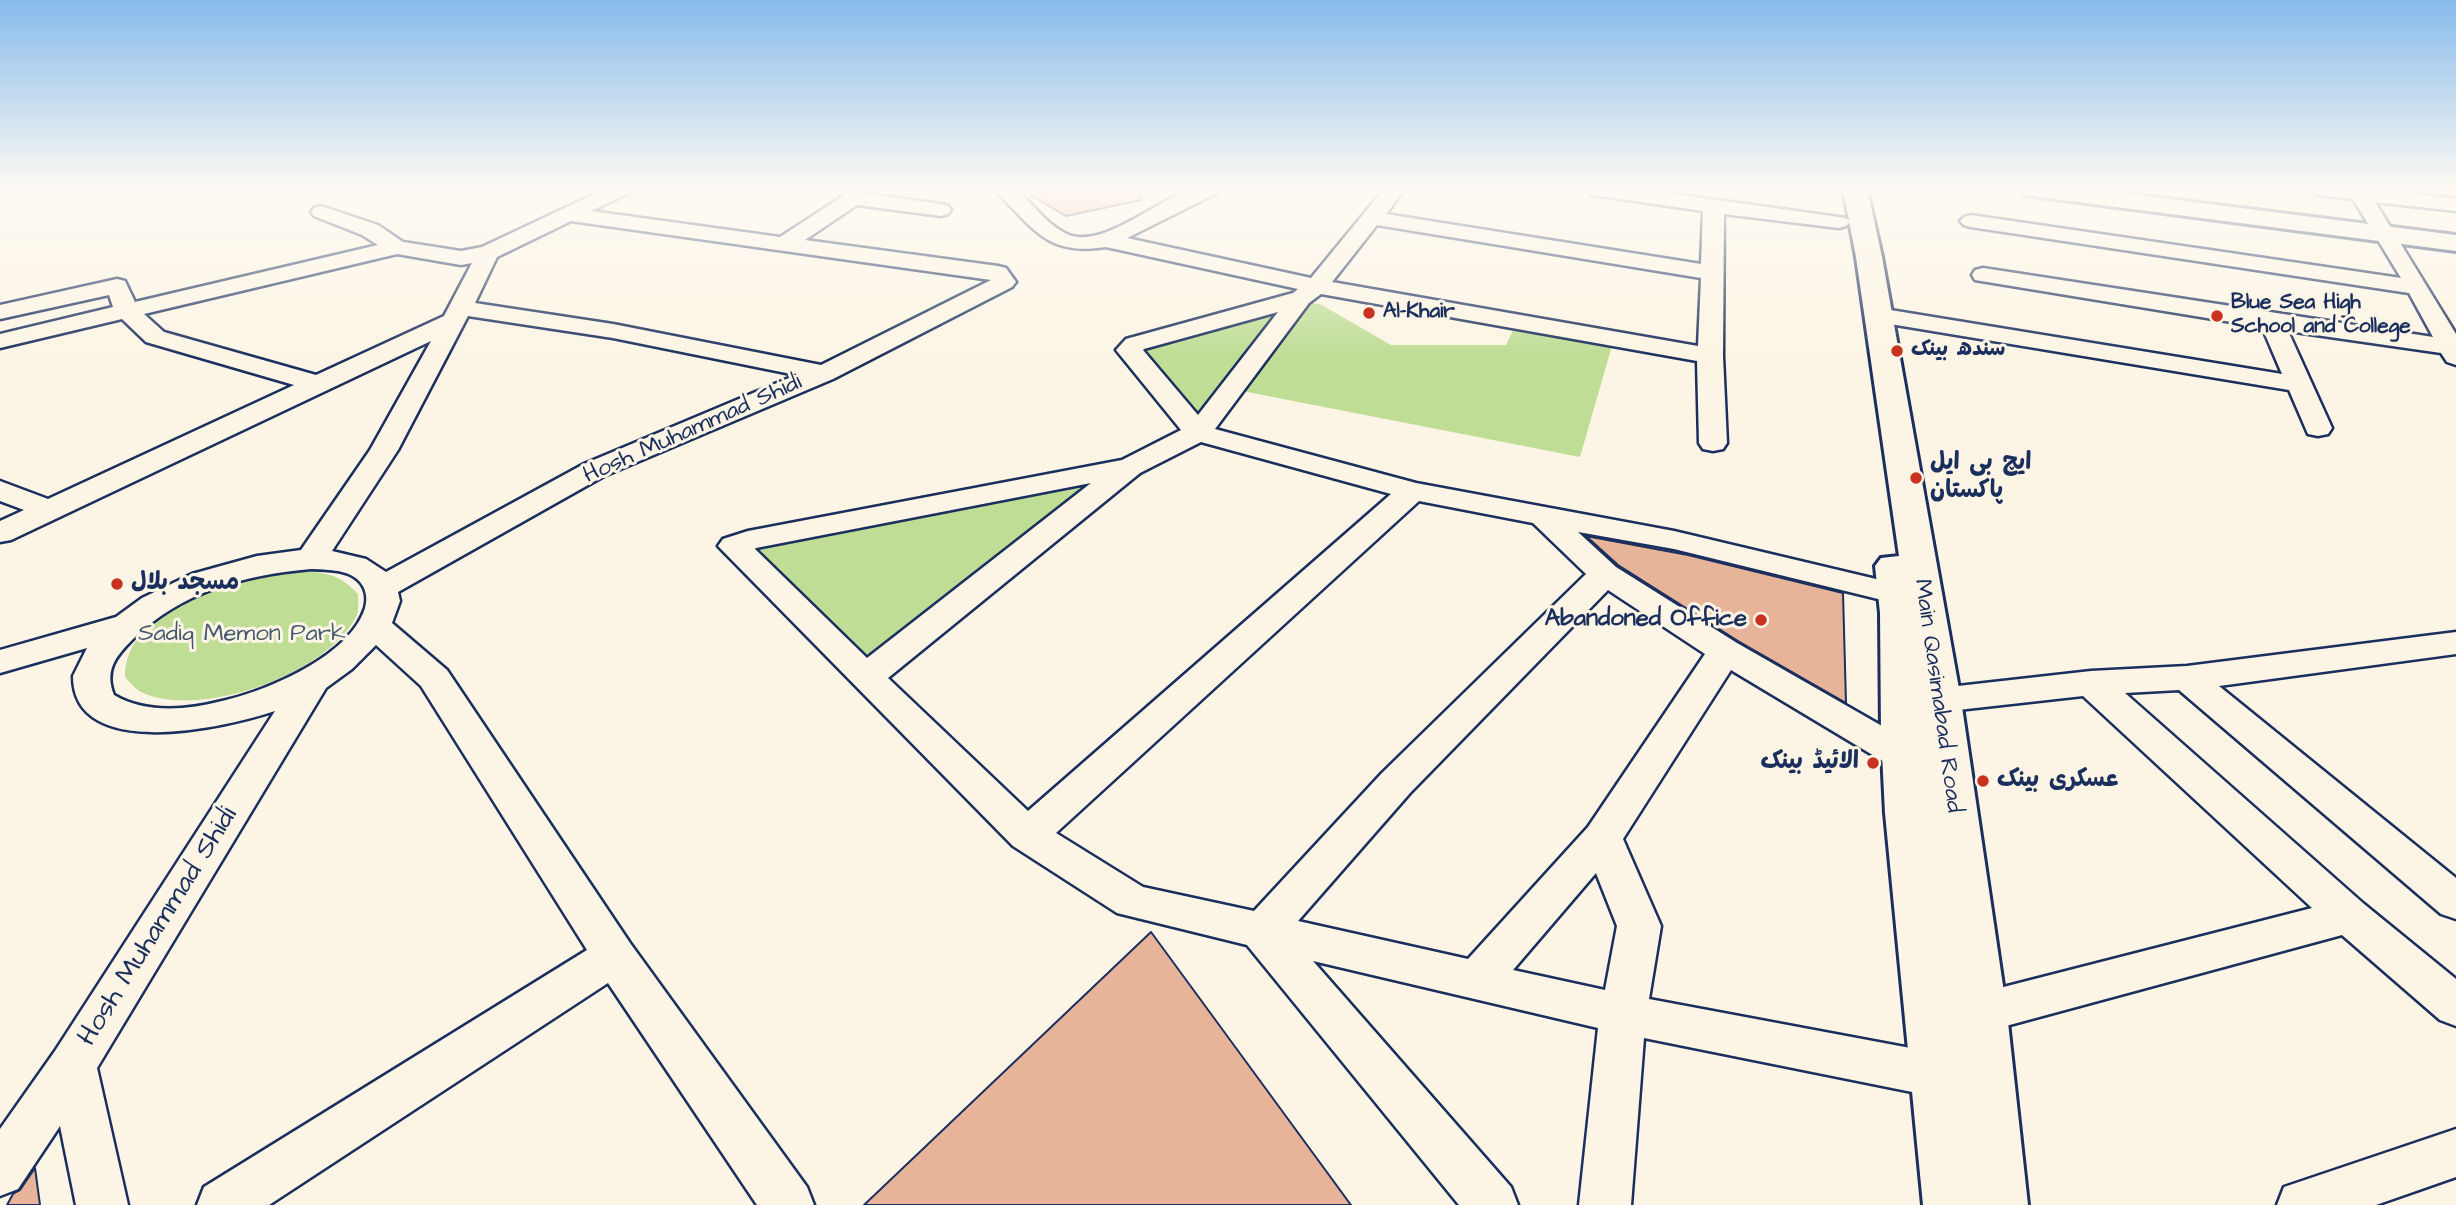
<!DOCTYPE html>
<html>
<head>
<meta charset="utf-8">
<style>
  body { margin:0 }
  canvas { display:block; background:#fcf5e5 }
</style>
</head>
<body>
<canvas width="2456" height="1205"></canvas>
<script>
const g = document.querySelector('canvas').getContext('2d');
g.lineJoin = 'round';
function fillPath(path, color) { g.fillStyle = color; g.fill(path, 'evenodd'); }
function trace(path, color, width, dash) { g.strokeStyle = color; g.lineWidth = width; g.lineCap = dash ? 'butt' : 'round'; g.setLineDash(dash || []); g.stroke(path); }
function label(font, color, halo, rows, align = 'center') {
  g.font = font + ' "Architects Daughter","Playpen Sans Arabic",sans-serif'; g.lineWidth = 6; g.setLineDash([]); g.textBaseline = 'middle'; g.strokeStyle = halo; g.fillStyle = color; for (const [text, x, y, turn = 0] of rows) {
    g.save(); g.translate(x, y); g.rotate((+turn || 0) * Math.PI / 180); g.textAlign = isNaN(turn) ? turn : align; if (halo) g.strokeText(text, 0, 0); g.fillText(text, 0, 0); g.restore();
  }
}
const green = new Path2D(`
  M1298 302 1320 304 1391 345H1506L1517 322 1614 339 1580 457 1232 389 1198 433 1129 347Z
  M1130 467 866 677 734 546Z
  M293 571C321 572 338 572 358 594 358 601 359 609 357 615 329 674 199 720 141 692 135 689 130 682 125 677 125 606 236 578 293 571Z`);
const building = new Path2D(`
  M1060 189H1140L1141 200 1066 216 1030 195Z
  M1586 536 1688 555 1843 593 1846 703 1738 641 1618 565Z
  M1151 932 1351 1205H864Z
  M35 1168 40 1205H7L13 1194 20 1190Z`);
const minor = new Path2D(`
  M605 189H632L629 193 591 211 780 237 846 194 853 192 941 204 948 206 951 210 948 214 941 216 857 205 805 240 998 266 1006 268 1016 282 1012 287 833 379 604 476 398 592 400 601 392 623 447 670 630 943 807 1187 814 1205H757L608 983 269 1205H197L204 1187 587 950 421 686 376 645 352 669 326 688 97 1068 128 1205H76L60 1126 18 1189 0 1196V1129L55 1051 275 711C227 727 73 763 73 676L87 648 0 673V650L116 617 142 598 192 574 257 556 301 550 370 450 431 341 11 540 0 542V521L24 510 0 501V481L48 499 294 385 146 342 122 319 0 348V334L113 307 109 295 0 319V305L117 279 125 281 135 302 378 245 362 235 314 216 311 212 314 208 321 206 378 225 403 242 461 251 482 247ZM571 221 991 280 821 365 613 324 475 303 497 257ZM397 254 461 265 472 263 444 316 316 375 164 332 144 314ZM468 316 613 338 796 375 584 464 386 572 366 559 332 551 398 450ZM311 569C326 570 345 569 357 579 366 587 368 597 365 608 350 656 267 691 222 701 187 710 146 714 114 695 104 670 116 656 133 639 182 591 245 575 311 569Z
  M995 189H1017C1033 205 1048 226 1069 235 1105 248 1159 198 1193 189 1201 187 1212 189 1220 189L1217 193 1127 238 1311 278 1384 189H1405L1386 214 1701 264 1703 211 1593 195 1583 189H1638L1846 218 1850 222 1846 226 1839 228 1724 214 1723 356 1727 443 1723 449 1713 451 1703 449 1699 443 1697 361 1321 294 1309 303 1215 429 1416 483 1674 531 1935 593 1940 600 1935 607 1923 610 1674 549 1578 532 1616 567 1737 643 1917 746 1923 756 1917 766 1904 769 1891 766 1731 670 1623 839 1661 926 1649 999 1937 1053 1954 1060 1961 1075 1954 1090 1937 1097 1644 1038 1631 1205H1579L1598 1028 1313 961 1511 1187 1518 1205H1459L1247 945 1117 913 1013 846 718 546 723 539 748 531 1122 460 1181 430 1116 350 1126 339 1293 293 1298 289 1106 247C1064 253 1046 244 1018 214 1010 206 1002 198 995 189ZM1377 225 1701 278 1698 346 1332 282ZM1278 312 1198 415 1143 350 1144 349ZM1201 442 1391 494 1028 811 888 678 1140 473ZM1091 483 867 658 755 549 756 548ZM1419 501 1533 523 1586 574 1382 773 1254 911 1143 887 1056 833ZM1608 590 1705 654 1588 827 1468 959 1298 921 1410 793ZM1596 873 1617 926 1605 990 1513 970Z
  M2309 189H2373L2456 199V211L2375 202 2456 334V365L2447 362 2441 353 2288 331 2332 428 2328 434 2318 436 2308 434 2289 390 1878 322 1869 320 1866 315 1869 310 1878 308 2282 374 2262 327 1975 280 1972 275 1975 270 1983 268 2433 337 2409 293 1971 227 1964 225 1960 221 1964 217 1971 215 2401 278 2353 199 2319 195Z
  M2456 632V654L2219 686 2456 878V919L2441 914 2179 690 2125 693 2364 904 2456 979V1026L2440 1020 2342 935 1980 1033 1964 1027 1957 1013 1964 999 1980 993 2312 908 2083 696 1940 712 1904 707 1899 698 1904 689 1917 686 1940 688 2091 671 2187 666Z
  M2456 1129V1177L2376 1205H2277L2284 1187Z`);
const tertiary = new Path2D(`
  M2021 189H2089L2456 235V251L2032 196 2024 194Z`);
const secondary = new Path2D(`
  M1843 189H1867L1882 257 1961 700 2007 1013 2028 1205H1923L1885 813 1881 733 1880 613 1875 566 1881 558 1899 556 1856 257Z`);
const markers = [
  [1369,313,7,"#c8321e"],
  [2217,316,7,"#c8321e"],
  [1897,351,7,"#c8321e"],
  [1916,478,7,"#c8321e"],
  [117,584,7,"#c8321e"],
  [1761,620,7,"#c8321e"],
  [1873,763,7,"#c8321e"],
  [1983,781,7,"#c8321e"]
];
const farPoinames = [
  ["Blue Sea High",2231,304],
  ["School and College",2231,328],
  ["Al-Khair",1383,313],
  ["سندھ بینک",1911,351]
];
const streetNames = [
  ["Hosh Muhammad Shidi",693,430,-24],
  ["Main Qasimabad Road",1937,696,82]
];
const poiNames = [
  ["ایچ بی ایل",1930,464],
  ["پاکستان",1930,492],
  ["مسجد بلال",131,584],
  ["Abandoned Office",1747,620,"right"],
  ["الائیڈ بینک",1859,763,"right"],
  ["عسکری بینک",1997,781]
];
const parkNames = [
  ["Sadiq Memon Park",242,635]
];
const nearStreetnames = [
  ["Hosh Muhammad Shidi",159,927,-58]
];
fillPath(green, '#bfdd95');
fillPath(building, '#e7b499');
trace(building, '#1b2f5e', 2);
trace(minor, '#1b2f5e', 5);
trace(tertiary, '#1b2f5e', 6);
trace(secondary, '#1b2f5e', 6);
fillPath(minor, '#fcf5e5');
fillPath(tertiary, '#fcf5e5');
fillPath(secondary, '#fcf5e5');
const sky = g.createLinearGradient(0, 0, 0, 358);
sky.addColorStop(0, '#87bbec');
sky.addColorStop(0.53, '#fefaf3');
sky.addColorStop(1, '#fefaf300');
g.fillStyle = sky;
g.fillRect(0, 0, 2456, 358);
for (const [x, y, r, color] of markers) { const dot = new Path2D(); dot.arc(x, y, r, 0, 2 * Math.PI); g.fillStyle = color; g.fill(dot); trace(dot, '#fcf5e5', 2.5); }
label('bold 21px', '#1b2f5e', '#fcf5e5', farPoinames, 'left');
label('24px', '#1b2f5e', '#fcf5e5', streetNames);
label('bold 24px', '#1b2f5e', '#fcf5e5', poiNames, 'left');
label('24px', '#445a6c', '#fcf5e5', parkNames);
label('28px', '#1b2f5e', '#fcf5e5', nearStreetnames);
</script>
</body>
</html>
